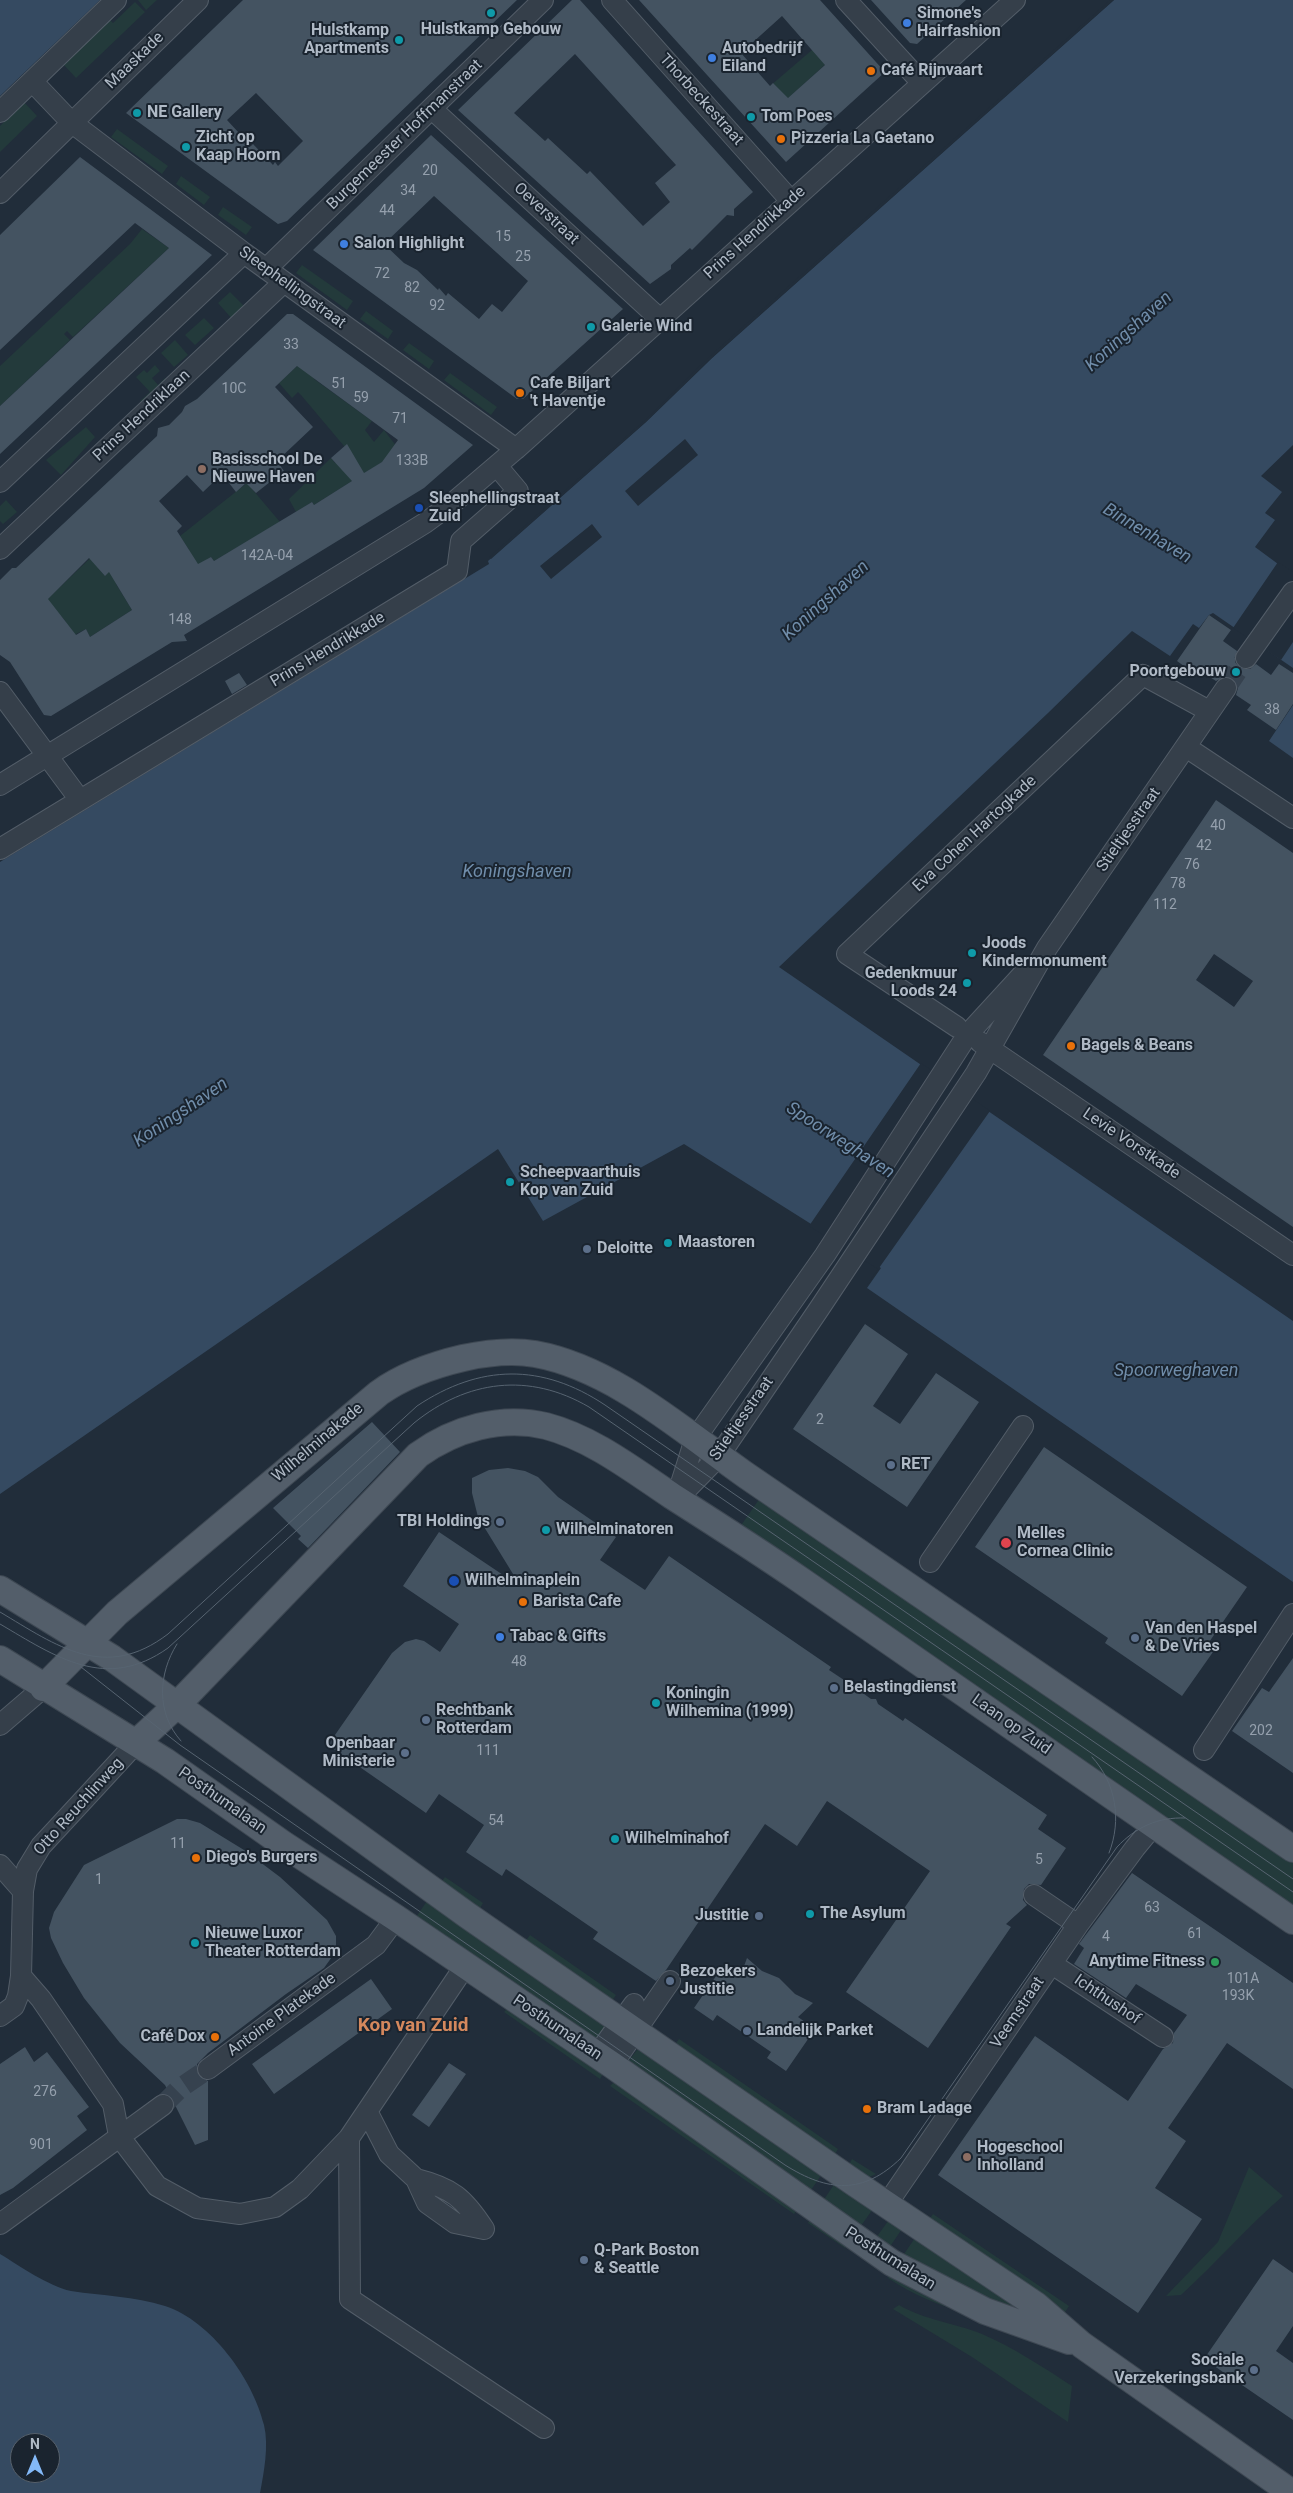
<!DOCTYPE html>
<html>
<head>
<meta charset="utf-8">
<style>
  body { margin:0 }
  #map { position:relative; width:1293px; height:2493px; overflow:hidden; background:#212d3a; font-family:Roboto,sans-serif }
  canvas { display:block }
  .north { position:absolute; left:10px; top:2433px; width:50px; height:50px; box-sizing:border-box; background:#1a242f; border:1px solid #56606b; border-radius:50%; rotate:0deg; font-size:14px; font-weight:700; line-height:20px; text-align:center; color:#b0bac6 }
  .north::after { content:''; display:block; margin:auto; width:18px; height:22px; background:#83b9f8; clip-path:polygon(50% 0,100% 100%,50% 72%,0 100%) }
</style>
</head>
<body>
<div id="map">
<canvas width="1293" height="2493"></canvas>
<div class="north">N</div>
</div>
<script>
const g = document.querySelector('canvas').getContext('2d');
g.lineJoin = 'round';
function fillPath(path, color) { g.fillStyle = color; g.fill(path, 'evenodd'); }
function trace(path, color, width, dash) { g.strokeStyle = color; g.lineWidth = width; g.lineCap = dash ? 'butt' : 'round'; g.setLineDash(dash || []); g.stroke(path); }
function label(font, color, halo, rows, align = 'center') {
  g.font = font + ' Roboto,sans-serif'; g.lineWidth = 4; g.setLineDash([]); g.textBaseline = 'middle'; g.strokeStyle = halo; g.fillStyle = color; for (const [text, x, y, turn = 0] of rows) {
    g.save(); g.translate(x, y); g.rotate((+turn || 0) * Math.PI / 180); g.textAlign = isNaN(turn) ? turn : align; if (halo) g.strokeText(text, 0, 0); g.fillText(text, 0, 0); g.restore();
  }
}
const green = new Path2D(`
  M138 0H157L146 10Z
  M135 2 145 12 76 78 64 65 110 20 113 23Z
  M812 50 840 51 784 102 770 86Z
  M24 102 37 116 0 152V126Z
  M117 129 168 166 162 174 111 137Z
  M181 176 210 197 204 205 176 184Z
  M223 207 252 227 246 235 218 215Z
  M142 229 169 248 73 337 67 331 64 334 70 340 0 406V366L130 244Z
  M302 265 353 301 347 310 296 273Z
  M230 292 246 308 233 320 218 303Z
  M366 311 393 331 388 339 360 319Z
  M204 318 214 328 195 345 185 335Z
  M175 340 188 355 174 367 161 353Z
  M409 343 434 361 429 369 403 350Z
  M310 354 314 379 372 421 365 430 374 442 384 430 400 451 314 505 312 502 296 512 289 499 331 458 335 463 349 452 301 395 298 392 292 398 279 383Z
  M155 365 160 371 152 378 158 385 165 378 169 382 144 405 140 401 150 392 136 377 144 370 147 373Z
  M450 373 497 407 491 415 444 380Z
  M86 427 95 437 61 475 46 460Z
  M247 483 280 522 214 561 211 557 185 576 174 559 189 550 180 536 141 565 133 554 125 561 133 572 116 584 132 610 90 637 86 629 76 634 82 647 41 671 28 651 44 638 33 623 43 615 38 608 148 503 180 536ZM106 561 112 568 104 575 98 568ZM61 616 66 622 56 629 51 623Z
  M6 500 17 512 3 524 0 521V506Z
  M760 1498 1293 1862V1906L742 1527V1524Z
  M445 1877 483 1903 476 1915 439 1885Z
  M429 1898 608 2023 593 2046 412 1923Z
  M530 1935 616 1995 609 2005 522 1946Z
  M510 2006 604 2072 600 2079 504 2012Z
  M679 2039 838 2149 832 2159 672 2049Z
  M640 2046 824 2171 807 2196 624 2067Z
  M616 2080 800 2206 794 2214 610 2086Z
  M852 2159 876 2174 862 2180 846 2170Z
  M1249 2167 1283 2196C1247 2227 1216 2263 1181 2295L1166 2296 1218 2242Z
  M837 2180 875 2206 858 2230 821 2204Z
  M933 2214 1069 2306 1063 2315 925 2225Z
  M813 2215 850 2241 845 2248 808 2223Z
  M891 2217 904 2226 887 2251 873 2242Z
  M917 2235 1046 2324 900 2260Z
  M892 2271 968 2314C939 2305 913 2295 888 2278Z
  M899 2305C924 2320 955 2323 982 2334 1014 2348 1043 2367 1072 2386L1068 2422 972 2357 893 2309Z`);
const water = new Path2D(`
  M0 0H100L0 96Z
  M1114 0H1293V445L1261 476 1282 492 1265 513 1275 520 1255 547 1293 575V668L1213 613 1209 615 1199 628 1193 624 1170 656 1132 631 1048 713 779 967 1293 1321V1582L867 1288 881 1268 684 1144 543 1221 498 1149 0 1494V862L489 564 488 561 646 422 712 358Z
  M1293 705V758L1269 741Z
  M0 2254C20 2266 48 2286 71 2291 103 2296 134 2296 165 2306 211 2321 253 2379 264 2425 269 2446 264 2472 260 2493H0ZM20 2443H50V2473H20Z`);
const pier = new Path2D(`
  M1110 0H1114L712 358 646 422 491 559 489 557 645 420 710 356Z
  M685 439 698 455 638 506 625 491Z
  M592 524 602 537 551 579 540 566Z
  M1278 562 1293 572V642L1281 660 1233 628Z
  M921 1063 990 1111 867 1285 878 1269 809 1226Z`);
const building = new Path2D(`
  M243 0H517L287 221 278 224 126 113ZM256 93 303 141 278 166 275 162 273 165 253 144 251 146 227 120Z
  M572 0H580L753 192 734 209V216L727 215 692 250 690 248 671 265V269L650 284 458 110ZM575 54 676 165 655 183 670 202 643 226 590 171 587 174 548 138 545 141 514 113Z
  M639 0H820L885 72 786 162ZM782 16 825 65 788 98 773 83 770 86 741 53Z
  M871 0H966L917 44 910 43Z
  M431 135 623 309 523 399H517L313 250ZM434 196 528 281 502 312 492 304 479 319 448 293 446 296 439 288 438 290 417 270 404 263 384 244Z
  M80 157 212 255 0 454V406L169 248 135 223 0 350V235Z
  M287 314H293L473 445 424 488 184 635 187 641 172 642 51 716 44 715 10 662 0 655V580L12 568H16L157 436 158 428 169 425 182 412 185 406 197 399ZM297 366 398 440 382 462 364 473 347 444 331 458 352 481 314 505 312 502 214 561 211 557 198 564 177 531 182 526 159 501 187 475 203 492 222 474 236 492 246 483 256 493 284 471 277 461 313 427 275 387ZM89 558 105 576 109 572 132 610 90 637 86 629 76 635 48 599Z
  M1209 615 1231 630 1223 641 1237 651 1235 662 1240 668 1250 669 1256 664 1271 675 1279 664 1293 673V704L1276 730 1247 710 1251 705 1236 695 1238 688 1233 679 1226 676 1216 681 1202 672 1199 677 1177 661Z
  M239 673 247 685 232 694 225 681Z
  M1216 800 1293 853V1227L1043 1055ZM1214 954 1253 981 1234 1007 1196 980Z
  M865 1324 908 1354 873 1406 900 1424 936 1373 979 1402 907 1507 793 1429Z
  M372 1422 400 1452 308 1548 298 1539 301 1536 273 1508Z
  M1044 1447 1247 1587 1205 1648 1213 1652 1182 1696 1105 1643 1108 1638 975 1547Z
  M508 1468 525 1471 538 1477 558 1497 616 1537 600 1560 645 1590 669 1556 831 1667 829 1670 853 1686H858L860 1691 871 1699H876L878 1704 903 1721 905 1718 1047 1815 1038 1829 1066 1848 1041 1885 1029 1884 1024 1889 1023 1900 1027 1905 1006 1924 1011 1927 928 2048 846 1992 930 1871 827 1801 797 1846 765 1824 666 1970 656 1981 593 1939 598 1932 506 1869 502 1876 466 1852 484 1825 439 1794 426 1813 328 1745 392 1653 405 1642 416 1639 424 1641 440 1652 459 1624 403 1586 439 1532 521 1587 478 1517 472 1493V1478L489 1470Z
  M1293 1658V1773L1232 1731 1262 1688 1269 1692Z
  M177 1819H186L200 1823 244 1850 280 1877 327 1920 336 1936V1945L334 1954 324 1968 286 1994 208 2053 197 2064 198 2076 208 2081V2140L195 2145 165 2085 120 2043 84 1998 63 1963 51 1938 49 1928 54 1912 84 1865Z
  M1132 1873 1293 1983V2089L1227 2043 1168 2128 1186 2141 1155 2188 1202 2219 1138 2313 938 2175 1035 2036 1128 2101 1163 2049 1173 2043 1174 2033 1187 2015 1136 1984 1126 1998 1074 1964 1084 1948 1079 1944Z
  M747 1958 762 1971 779 1978 795 1994 813 2003 798 2017 815 2029 786 2071 767 2058 771 2052 717 2015 713 2021 694 2008 723 1966 740 1977Z
  M371 1979 392 2009 274 2094 252 2064Z
  M25 2047 34 2062 47 2052 89 2107 77 2116 87 2130 13 2188 0 2195V2064Z
  M449 2063 466 2074 429 2127 412 2115Z
  M1273 2259 1293 2273V2326L1276 2351 1293 2363V2420L1204 2359Z`);
const minorTunnel = new Path2D(`
  M1226 688 1246 658
  M163 2105 180 2088 208 2069`);
const minor = new Path2D(`
  M612 0 791 201
  M846 0 922 83
  M32 81 71 122 244 253 516 449
  M432 109 660 319
  M0 112 116 0
  M0 193 198 0
  M266 269 543 0
  M0 482 244 253
  M0 549 284 282
  M1246 658 1293 592
  M0 692 80 800
  M1186 747 1293 818
  M0 785 425 523 455 501 516 449 1015 0
  M0 849 457 571 461 541 518 491 497 466
  M957 1027 847 954 1143 675 1209 711
  M980 1042 1293 1255
  M677 1496 695 1439 825 1255 968 1034 1024 973
  M677 1499 719 1456 819 1309 976 1073 1047 948 1226 688
  M930 1562 1023 1426
  M0 1725 43 1688
  M1204 1750 1293 1614
  M0 1865 23 1891
  M1034 1895 1078 1925
  M1052 1964 1163 2037
  M465 1966 349 2138 350 2299 544 2428
  M21 1976 41 1999 113 2104 119 2136 157 2186 197 2208 240 2214 275 2207 300 2189 349 2138
  M0 2016 14 2006 18 1996 21 1976 23 1891 27 1869 41 1846 137 1742
  M597 2055 634 2004
  M612 2065 670 1981
  M208 2069 376 1945 396 1918
  M367 2111 389 2154 416 2179 427 2203 455 2223 484 2229
  M416 2179C452 2188 464 2198 484 2229
  M887 2204 1078 1925 1135 1848 1154 1825
  M0 2224 163 2105`);
const major = new Path2D(`
  M0 1589 112 1658 467 1915 856 2184 1036 2305 1082 2345 1292 2493
  M0 1659 165 1761 283 1844 396 1918 612 2065 892 2263 985 2311 1069 2341
  M43 1688 117 1613 379 1393C404 1375 433 1365 463 1358 486 1353 512 1350 535 1354 613 1368 683 1431 747 1476L1293 1849
  M137 1742 178 1704 418 1455C454 1429 501 1415 546 1426 592 1438 633 1470 672 1496 716 1524 760 1552 802 1581 966 1695 1129 1808 1293 1921`);
const tram = new Path2D(`
  M0 1612C57 1646 105 1682 168 1634L417 1406C480 1364 542 1363 605 1405L1293 1879
  M0 1624C56 1657 106 1692 168 1648L414 1423C467 1380 529 1372 589 1407L1293 1892
  M177 1644C158 1674 156 1713 181 1741
  M81 1667 180 1745 785 2165C828 2192 863 2195 901 2158L1117 1847C1136 1827 1158 1817 1185 1818
  M1092 1757C1116 1783 1122 1820 1109 1853`);
const markers = [
  [491,13,5,"#0f9aa8"],
  [907,23,5,"#3f7fe0"],
  [399,40,5,"#0f9aa8"],
  [712,58,5,"#3f7fe0"],
  [871,71,5,"#e8710a"],
  [137,113,5,"#0f9aa8"],
  [751,117,5,"#0f9aa8"],
  [781,139,5,"#e8710a"],
  [186,147,5,"#0f9aa8"],
  [344,244,5,"#3f7fe0"],
  [591,327,5,"#0f9aa8"],
  [520,393,5,"#e8710a"],
  [202,469,5,"#8d6e63"],
  [419,508,5,"#1a4fb4"],
  [1236,672,5,"#0f9aa8"],
  [972,953,5,"#0f9aa8"],
  [967,983,5,"#0f9aa8"],
  [1071,1046,5,"#e8710a"],
  [510,1182,5,"#0f9aa8"],
  [668,1243,5,"#0f9aa8"],
  [587,1249,5,"#5c6f8a"],
  [891,1465,5,"#5c6f8a"],
  [500,1522,5,"#5c6f8a"],
  [546,1530,5,"#0f9aa8"],
  [1006,1543,6,"#e0444e"],
  [454,1581,6,"#1a4fb4"],
  [523,1602,5,"#e8710a"],
  [500,1637,5,"#3f7fe0"],
  [1135,1638,5,"#5c6f8a"],
  [834,1688,5,"#5c6f8a"],
  [656,1703,5,"#0f9aa8"],
  [426,1720,5,"#5c6f8a"],
  [405,1753,5,"#5c6f8a"],
  [615,1839,5,"#0f9aa8"],
  [196,1858,5,"#e8710a"],
  [810,1914,5,"#0f9aa8"],
  [759,1916,5,"#5c6f8a"],
  [195,1943,5,"#0f9aa8"],
  [1215,1962,5,"#2e9e5b"],
  [670,1981,5,"#5c6f8a"],
  [747,2031,5,"#5c6f8a"],
  [215,2037,5,"#e8710a"],
  [867,2109,5,"#e8710a"],
  [967,2157,5,"#8d6e63"],
  [584,2260,5,"#5c6f8a"],
  [1254,2370,5,"#5c6f8a"]
];
const numberNames = [
  ["20",430,171],
  ["34",408,191],
  ["44",387,211],
  ["15",503,237],
  ["25",523,257],
  ["72",382,274],
  ["82",412,288],
  ["92",437,306],
  ["33",291,345],
  ["51",339,384],
  ["10C",234,389],
  ["59",361,398],
  ["71",400,419],
  ["133B",412,461],
  ["142A-04",267,556],
  ["148",180,620],
  ["38",1272,710],
  ["40",1218,826],
  ["42",1204,846],
  ["76",1192,865],
  ["78",1178,884],
  ["112",1165,905],
  ["2",820,1420],
  ["48",519,1662],
  ["202",1261,1731],
  ["111",488,1751],
  ["54",496,1821],
  ["11",178,1844],
  ["5",1039,1860],
  ["1",99,1880],
  ["63",1152,1908],
  ["61",1195,1934],
  ["4",1106,1937],
  ["101A",1243,1979],
  ["193K",1238,1996],
  ["276",45,2092],
  ["901",41,2145]
];
const poiNames = [
  ["Simone's",917,14],
  ["Hairfashion",917,32],
  ["Hulstkamp Gebouw",491,30,"center"],
  ["Hulstkamp",389,31,"right"],
  ["Apartments",389,49,"right"],
  ["Autobedrijf",722,49],
  ["Eiland",722,67],
  ["Café Rijnvaart",881,71],
  ["NE Gallery",147,113],
  ["Tom Poes",761,117],
  ["Zicht op",196,138],
  ["Kaap Hoorn",196,156],
  ["Pizzeria La Gaetano",791,139],
  ["Salon Highlight",354,244],
  ["Galerie Wind",601,327],
  ["Cafe Biljart",530,384],
  ["'t Haventje",530,402],
  ["Basisschool De",212,460],
  ["Nieuwe Haven",212,478],
  ["Sleephellingstraat",429,499],
  ["Zuid",429,517],
  ["Poortgebouw",1226,672,"right"],
  ["Joods",982,944],
  ["Kindermonument",982,962],
  ["Gedenkmuur",957,974,"right"],
  ["Loods 24",957,992,"right"],
  ["Bagels & Beans",1081,1046],
  ["Scheepvaarthuis",520,1173],
  ["Kop van Zuid",520,1191],
  ["Maastoren",678,1243],
  ["Deloitte",597,1249],
  ["RET",901,1465],
  ["TBI Holdings",490,1522,"right"],
  ["Wilhelminatoren",556,1530],
  ["Melles",1017,1534],
  ["Cornea Clinic",1017,1552],
  ["Wilhelminaplein",465,1581],
  ["Barista Cafe",533,1602],
  ["Van den Haspel",1145,1629],
  ["& De Vries",1145,1647],
  ["Tabac & Gifts",510,1637],
  ["Belastingdienst",844,1688],
  ["Koningin",666,1694],
  ["Wilhemina (1999)",666,1712],
  ["Rechtbank",436,1711],
  ["Rotterdam",436,1729],
  ["Openbaar",395,1744,"right"],
  ["Ministerie",395,1762,"right"],
  ["Wilhelminahof",625,1839],
  ["Diego's Burgers",206,1858],
  ["The Asylum",820,1914],
  ["Justitie",749,1916,"right"],
  ["Nieuwe Luxor",205,1934],
  ["Theater Rotterdam",205,1952],
  ["Anytime Fitness",1205,1962,"right"],
  ["Bezoekers",680,1972],
  ["Justitie",680,1990],
  ["Landelijk Parket",757,2031],
  ["Café Dox",205,2037,"right"],
  ["Bram Ladage",877,2109],
  ["Hogeschool",977,2148],
  ["Inholland",977,2166],
  ["Q-Park Boston",594,2251],
  ["& Seattle",594,2269],
  ["Sociale",1244,2361,"right"],
  ["Verzekeringsbank",1244,2379,"right"]
];
const streetNames = [
  ["Maaskade",135,61,-44],
  ["Thorbeckestraat",701,100,48],
  ["Burgemeester Hoffmanstraat",405,135,-44],
  ["Oeverstraat",546,214,43],
  ["Prins Hendrikkade",755,233,-42],
  ["Sleephellingstraat",292,288,36],
  ["Prins Hendriklaan",142,416,-43],
  ["Prins Hendrikkade",328,650,-31],
  ["Stieltjesstraat",1129,830,-55],
  ["Eva Cohen Hartogkade",975,834,-43],
  ["Levie Vorstkade",1131,1144,34],
  ["Stieltjesstraat",742,1419,-55],
  ["Wilhelminakade",318,1443,-40],
  ["Laan op Zuid",1011,1725,35],
  ["Posthumalaan",222,1801,35],
  ["Otto Reuchlinweg",79,1807,-48],
  ["Ichthushof",1107,2000,34],
  ["Veemstraat",1018,2013,-56],
  ["Antoine Platekade",282,2015,-36],
  ["Posthumalaan",557,2028,34],
  ["Posthumalaan",890,2259,32]
];
const waterNames = [
  ["Koningshaven",1129,332,-42],
  ["Binnenhaven",1147,534,31],
  ["Koningshaven",826,601,-42],
  ["Koningshaven",517,872],
  ["Koningshaven",181,1113,-34],
  ["Spoorweghaven",840,1141,33],
  ["Spoorweghaven",1176,1371]
];
const quarterNames = [
  ["Kop van Zuid",413,2026]
];
fillPath(green, '#233a3b');
fillPath(water, '#354a61');
fillPath(pier, '#212d3a');
fillPath(building, '#445361');
trace(minorTunnel, '#36424f', 20, [20, 10]);
trace(minor, '#535d68', 22);
trace(major, '#3e4853', 28);
trace(minor, '#353f4a', 20);
trace(major, '#535e6a', 26);
trace(tram, '#576471', 1);
for (const [x, y, r, color] of markers) { const dot = new Path2D(); dot.arc(x, y, r, 0, 2 * Math.PI); g.fillStyle = color; g.fill(dot); trace(dot, '#1a242f', 2); }
label('14px', '#95a0ad', null, numberNames);
label('bold 16px', '#b0bac6', '#1a242f', poiNames, 'left');
label('16px', '#b0bac6', '#1a242f', streetNames);
label('italic 18px', '#708daa', '#1a242f', waterNames);
label('bold 19px', '#d4885d', '#1a242f', quarterNames);
</script>
</body>
</html>
